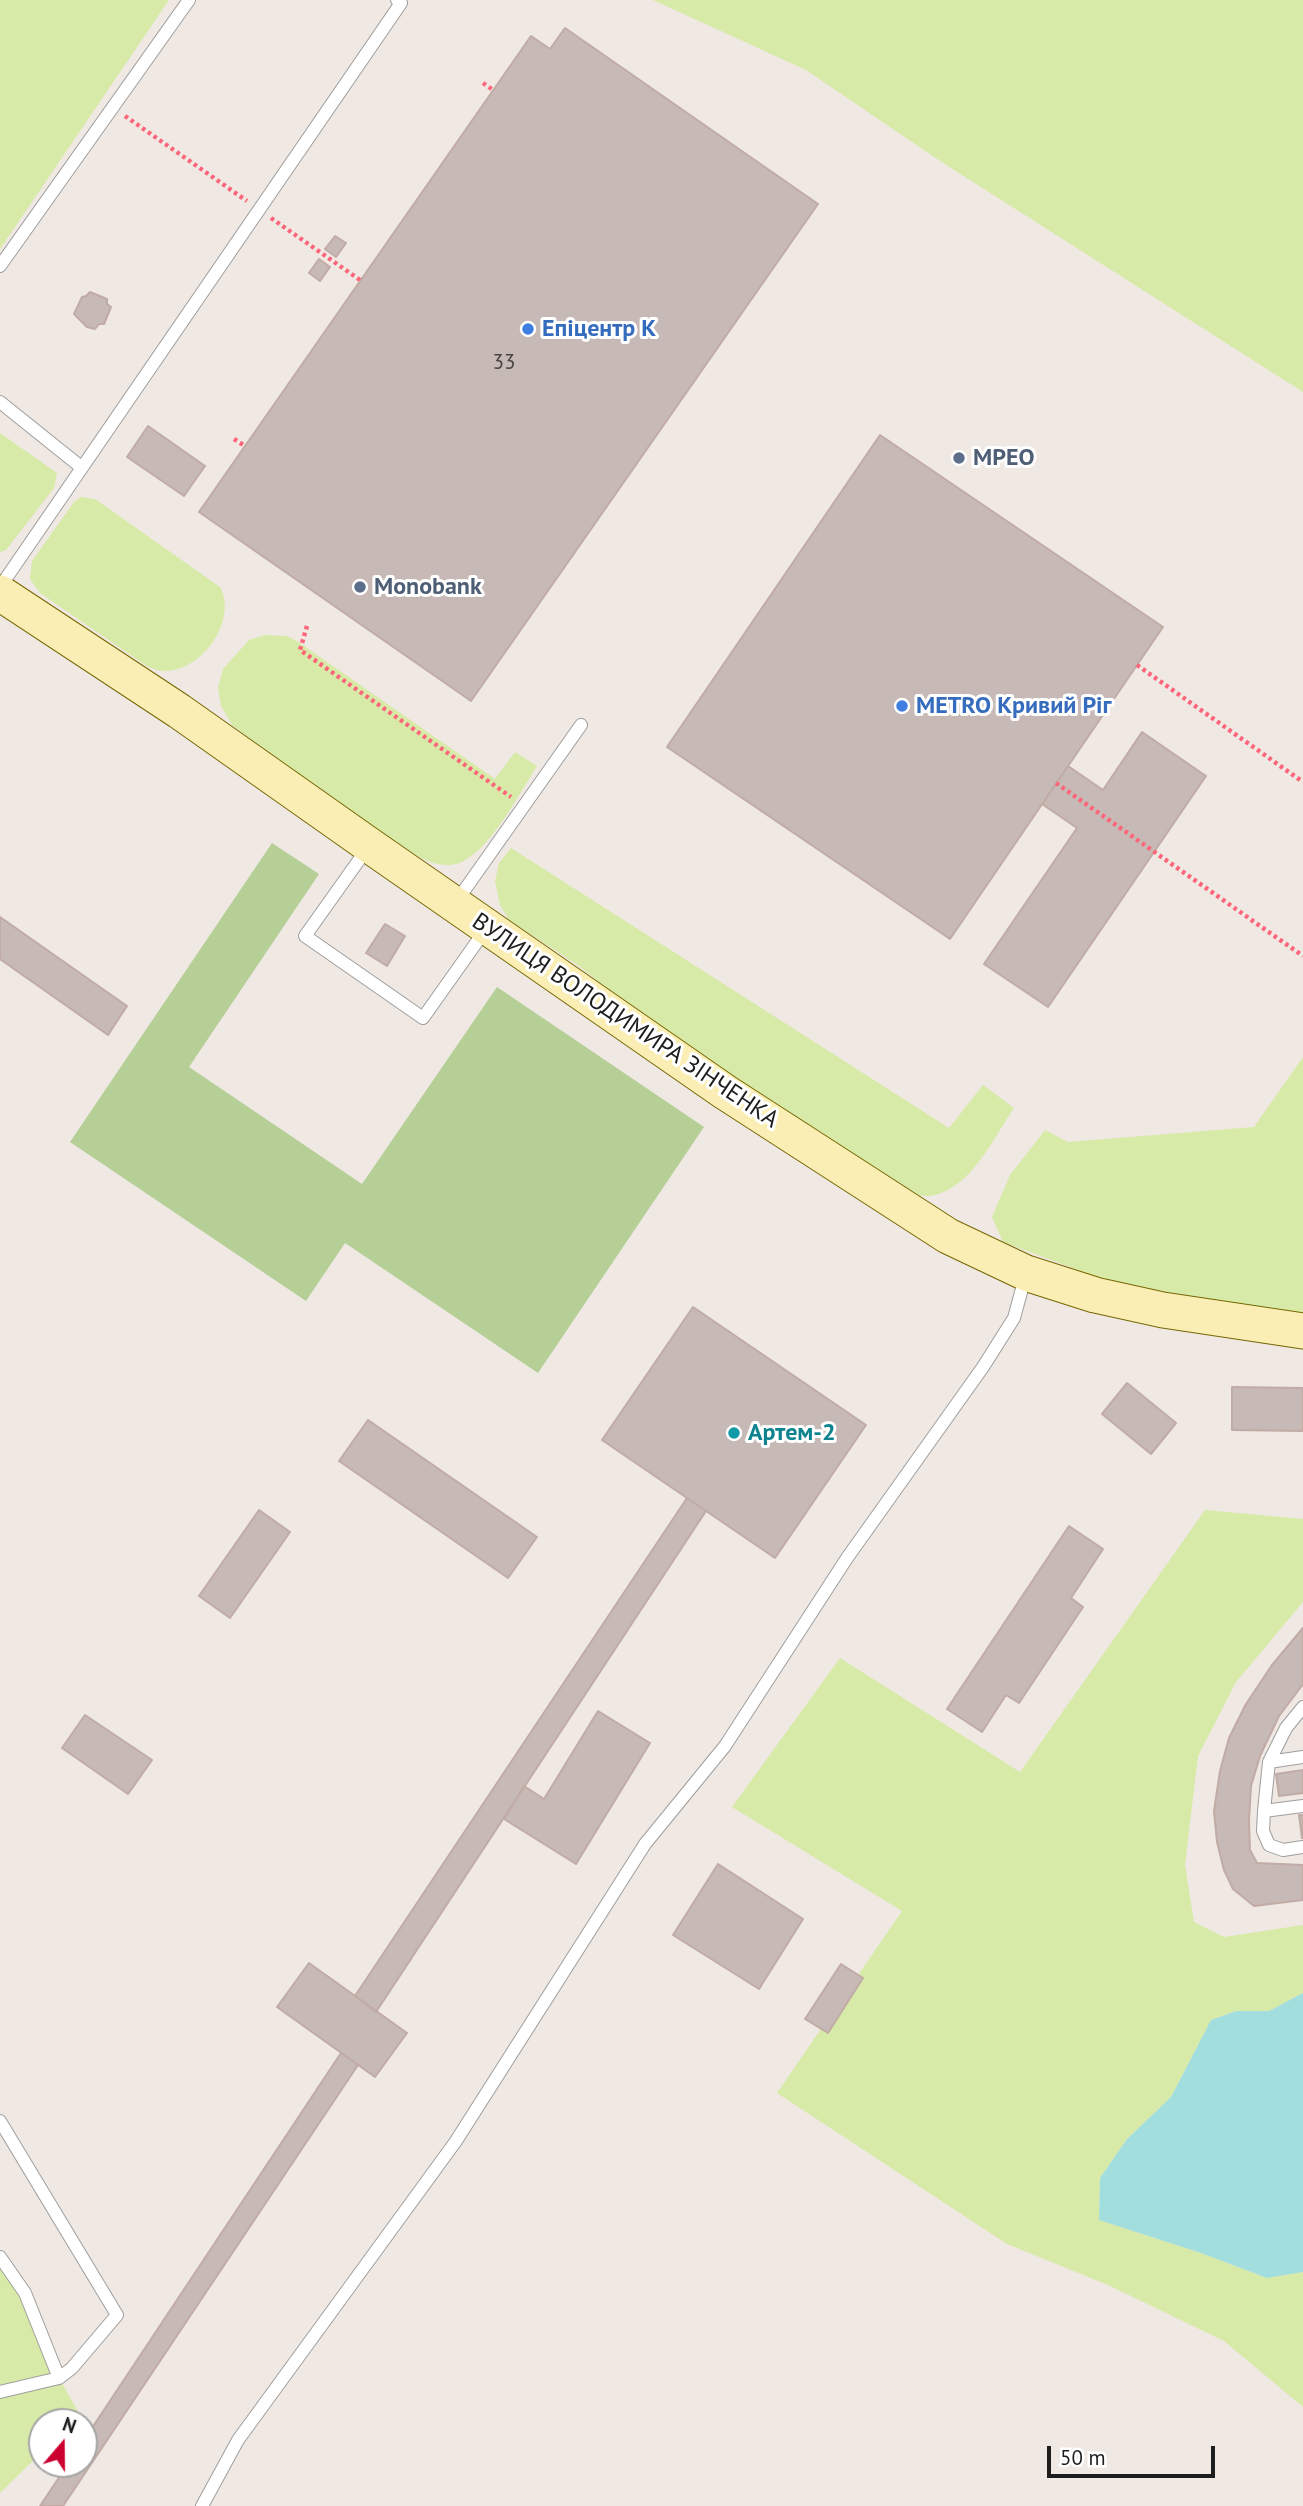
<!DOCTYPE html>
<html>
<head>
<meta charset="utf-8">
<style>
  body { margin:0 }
  #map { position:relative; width:1303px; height:2506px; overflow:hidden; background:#efe8e3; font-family:"PT Sans",sans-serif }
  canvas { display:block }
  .north { position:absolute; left:28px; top:2408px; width:70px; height:70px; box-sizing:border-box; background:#fff; border:2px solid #a5a5a5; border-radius:50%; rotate:20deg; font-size:19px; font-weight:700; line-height:28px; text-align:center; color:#1d1d1d }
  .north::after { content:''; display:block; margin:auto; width:24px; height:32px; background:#cb0030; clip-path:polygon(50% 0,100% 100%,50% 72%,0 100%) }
  .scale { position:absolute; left:1047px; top:2446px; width:168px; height:32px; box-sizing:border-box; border:4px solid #1d1d1d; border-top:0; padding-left:9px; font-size:21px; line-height:24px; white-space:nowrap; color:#1d1d1d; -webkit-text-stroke:5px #fff; paint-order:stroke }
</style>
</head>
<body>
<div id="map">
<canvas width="1303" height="2506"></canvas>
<div class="north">N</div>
<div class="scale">50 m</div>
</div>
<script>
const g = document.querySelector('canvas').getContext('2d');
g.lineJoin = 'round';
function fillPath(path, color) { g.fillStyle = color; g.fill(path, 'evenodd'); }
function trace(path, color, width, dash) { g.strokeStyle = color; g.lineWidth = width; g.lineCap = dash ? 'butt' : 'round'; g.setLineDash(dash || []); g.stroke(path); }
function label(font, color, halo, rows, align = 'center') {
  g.font = font + ' "PT Sans",sans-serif'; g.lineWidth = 6; g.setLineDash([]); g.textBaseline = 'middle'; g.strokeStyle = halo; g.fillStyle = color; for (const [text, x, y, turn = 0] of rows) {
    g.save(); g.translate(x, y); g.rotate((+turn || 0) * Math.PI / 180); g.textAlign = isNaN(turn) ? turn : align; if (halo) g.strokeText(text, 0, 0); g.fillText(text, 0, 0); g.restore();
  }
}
const grass = new Path2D(`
  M0 0H169L0 249Z
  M653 0H1303V392L940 161 806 70Z
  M0 433 57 473 54 488 6 550 0 552Z
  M81 497 95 499 220 587C238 620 202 672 164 671 159 671 152 668 148 667L40 593 30 579 32 561 74 502Z
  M265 635 287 636 297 641 495 779 515 752 537 766C519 794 490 851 459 863 445 868 430 863 418 856 391 841 368 819 340 807L232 725 221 706 218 688 223 669 249 640Z
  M511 848 949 1128 983 1085 1014 1108C994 1137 972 1186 935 1195 928 1197 920 1195 913 1195L670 1038 579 966 509 920 500 905 495 881 499 863Z
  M1303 1057V1317L1166 1296 1102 1279 1003 1242 992 1217 1010 1175 1045 1130 1068 1142 1254 1127Z
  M1205 1510 1303 1519V1602L1236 1682 1198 1756 1185 1865 1194 1922 1224 1937 1303 1925V1993L1269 2011H1236L1211 2020 1171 2097 1127 2139 1100 2178 1099 2220 1201 2253 1267 2278 1303 2272V2407L1224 2341 1108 2285 1007 2244 777 2093 902 1911 732 1807 840 1658 1020 1772Z
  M0 2257 25 2293 59 2378 80 2415 73 2422H42V2452L0 2493Z`);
const forest = new Path2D(`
  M272 843 319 874 189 1067 362 1184 497 987 704 1127 538 1373 345 1243 306 1301 70 1142Z`);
const water = new Path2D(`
  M1303 1993V2272L1267 2278 1201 2253 1099 2220 1100 2178 1127 2139 1171 2097 1211 2020 1236 2011H1269Z`);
const building = new Path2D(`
  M565 28 818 204 471 701 199 512 531 36 550 49Z
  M335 236 346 243 336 257 325 249Z
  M319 259 330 267 320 281 309 273Z
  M90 292 107 299V304L111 307 104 324H99L95 329 87 327 74 314 82 297 86 296Z
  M148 426 205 466 184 496 127 457Z
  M880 435 1163 627 950 939 667 747Z
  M1142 732 1206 776 1048 1007 984 964 1077 828 1042 804 1068 766 1103 790Z
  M0 917 127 1006 108 1035 0 959Z
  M385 924 405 936 387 966 366 953Z
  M693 1307 866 1425 775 1558 602 1440Z
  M1127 1383 1176 1423 1151 1454 1102 1414Z
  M1232 1387 1303 1388V1431L1232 1430Z
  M368 1420 537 1537 508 1578 339 1461Z
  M687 1498 706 1511 376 2012 355 1996Z
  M259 1510 290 1532 230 1618 199 1596Z
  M1069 1526 1103 1549 1071 1598 1083 1607 1019 1703 1006 1695 982 1732 947 1709Z
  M1303 1628V1684L1279 1716 1260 1756 1251 1786 1249 1821 1250 1850 1257 1863 1303 1865V1900L1254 1906 1233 1889 1224 1870 1217 1842 1214 1811 1220 1771 1229 1738 1246 1704 1272 1665Z
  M598 1711 650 1743 576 1864 504 1819 524 1786 544 1799Z
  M85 1715 152 1760 128 1794 62 1748Z
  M1303 1770V1793L1279 1796 1276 1774Z
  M1299 1815H1303V1838H1302Z
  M718 1864 803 1919 759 1989 673 1935Z
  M309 1963 407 2033 375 2077 277 2007Z
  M841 1964 863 1978 828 2033 805 2019Z
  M341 2053 358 2065 63 2506H40L68 2464H84V2440Z`);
const path = new Path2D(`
  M483 83 493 90
  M125 116 247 201
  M271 218 360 280
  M234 439 245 446
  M307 626 300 650 511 797
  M1137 665 1303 782
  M1056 783 1303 956`);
const lane = new Path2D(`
  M0 266 189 0
  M0 402 81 467
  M0 587 401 3 397 0
  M369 846 305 936 423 1018 486 929
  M456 902 581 725
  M1269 1762 1303 1757
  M1303 1806 1264 1811 1263 1831 1269 1845 1283 1850 1303 1847
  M1264 1811 1269 1762 1286 1728 1303 1707
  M0 2121 117 2315 72 2368 59 2378 0 2392
  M0 2257 25 2293 59 2378
  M202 2506 238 2440 456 2141 645 1844 725 1746 847 1558 983 1367 1014 1318 1026 1274`);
const secondary = new Path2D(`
  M0 593 179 711 369 845 725 1092 948 1236 1026 1273 1095 1295 1163 1310 1303 1331`);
const markers = [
  [528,329,7,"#3f7fe0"],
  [959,458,7,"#5c6f8a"],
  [360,587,7,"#5c6f8a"],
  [902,706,7,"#3f7fe0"],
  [734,1433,7,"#0f9aa8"]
];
const numberNames = [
  ["33",504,363]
];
const shopNames = [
  ["Епіцентр К",542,329],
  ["METRO Кривий Ріг",916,706]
];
const serviceNames = [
  ["МРЕО",973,458],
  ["Monobank",374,587]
];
const streetNames = [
  ["ВУЛИЦЯ ВОЛОДИМИРА ЗІНЧЕНКА",625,1021,34]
];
const cultureNames = [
  ["Артем-2",748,1433]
];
fillPath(grass, '#d8eaa7');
fillPath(forest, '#b5cf97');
fillPath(water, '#a2dedd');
fillPath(building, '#c7b9b6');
trace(building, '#c1aba5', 2);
trace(lane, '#9e9e9e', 14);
trace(secondary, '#766702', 37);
trace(path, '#fd667a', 4.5, [3.5, 3.5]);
trace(lane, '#fff', 12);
trace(secondary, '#fbeeb5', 35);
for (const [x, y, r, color] of markers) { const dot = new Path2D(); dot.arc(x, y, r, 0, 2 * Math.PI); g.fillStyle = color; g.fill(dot); trace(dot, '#fff', 2.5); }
label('21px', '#484443', null, numberNames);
label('bold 24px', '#366cbe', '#fff', shopNames, 'left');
label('bold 24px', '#4e5e75', '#fff', serviceNames, 'left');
label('24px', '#1d1d1d', '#fff', streetNames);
label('bold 24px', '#0d838f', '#fff', cultureNames, 'left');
</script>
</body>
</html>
